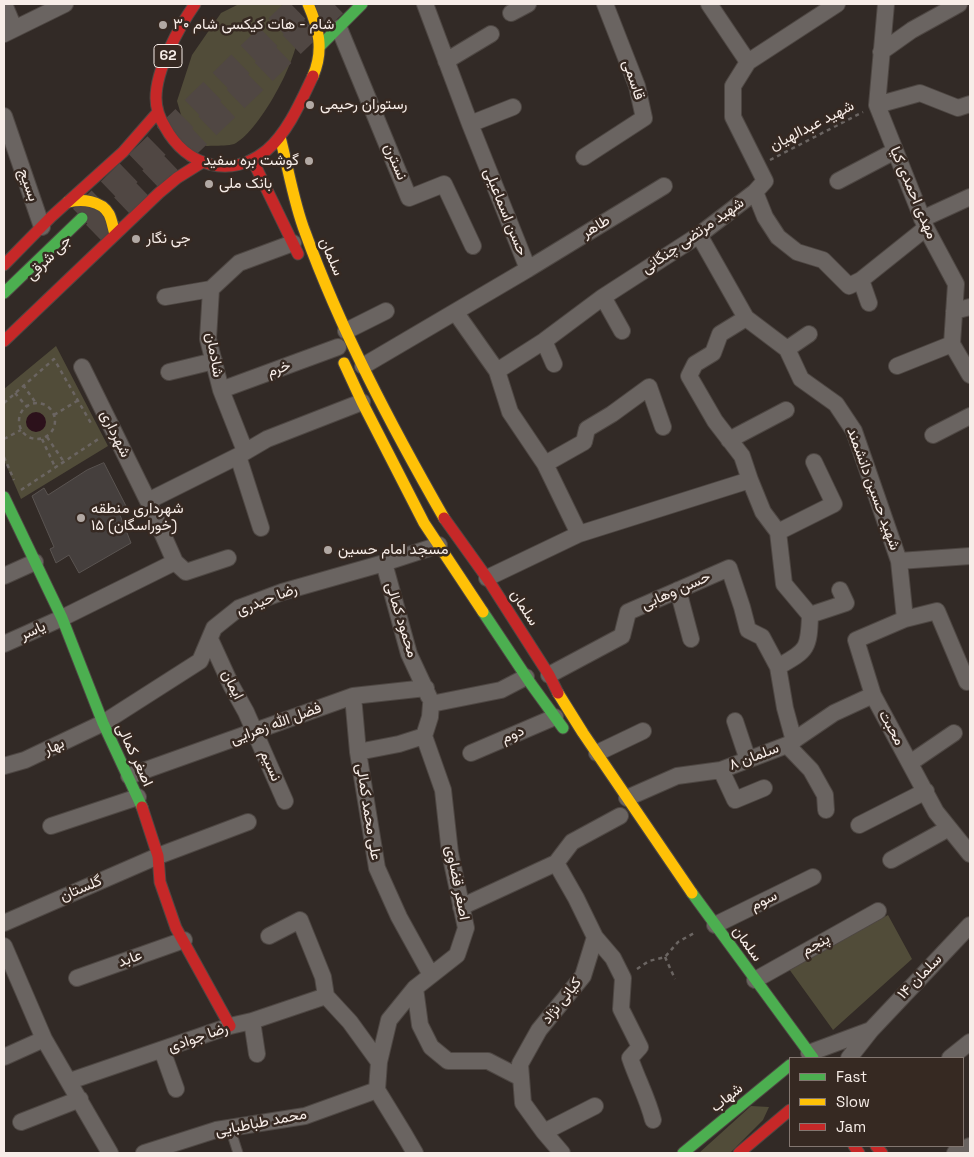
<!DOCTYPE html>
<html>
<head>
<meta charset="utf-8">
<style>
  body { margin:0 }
  #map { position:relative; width:974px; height:1157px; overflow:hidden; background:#322a26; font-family:"Space Grotesk",sans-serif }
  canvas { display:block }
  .frame { position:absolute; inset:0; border:5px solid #f7ede8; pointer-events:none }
  .legend { position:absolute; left:789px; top:1057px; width:175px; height:90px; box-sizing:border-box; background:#362922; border:1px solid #837771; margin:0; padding:6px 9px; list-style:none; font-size:15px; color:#f7ede8 }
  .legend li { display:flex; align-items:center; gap:10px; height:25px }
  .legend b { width:25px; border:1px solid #837771 }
</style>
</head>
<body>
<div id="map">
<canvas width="974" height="1157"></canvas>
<div class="frame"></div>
<ul class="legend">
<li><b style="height:6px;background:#4caf50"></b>Fast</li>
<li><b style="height:6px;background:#ffc107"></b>Slow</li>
<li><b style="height:6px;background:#c62828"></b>Jam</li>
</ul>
</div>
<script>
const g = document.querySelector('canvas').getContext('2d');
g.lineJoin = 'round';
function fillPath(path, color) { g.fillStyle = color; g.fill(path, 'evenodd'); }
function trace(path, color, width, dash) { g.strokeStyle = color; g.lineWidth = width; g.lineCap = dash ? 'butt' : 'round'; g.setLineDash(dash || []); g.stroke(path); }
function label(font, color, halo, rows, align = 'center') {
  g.font = font + ' "Space Grotesk",Vazirmatn,sans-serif'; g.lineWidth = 5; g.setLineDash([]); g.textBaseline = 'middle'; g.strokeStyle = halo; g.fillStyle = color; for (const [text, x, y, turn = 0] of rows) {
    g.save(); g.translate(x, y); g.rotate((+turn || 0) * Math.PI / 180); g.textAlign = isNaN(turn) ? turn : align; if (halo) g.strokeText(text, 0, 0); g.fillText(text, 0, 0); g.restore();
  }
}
const green = new Path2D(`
  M239 4C251 4 279 0 287 8 291 11 296 20 298 24 304 51 260 130 236 143 229 147 214 145 206 146L186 132 177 101 192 55 221 13Z
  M56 346 108 446 21 499 4 460V389Z
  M888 915 912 959 833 1030 789 969Z
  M751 1106 769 1107 763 1120 730 1153H699Z`);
const water = new Path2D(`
  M26 422a10 10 0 1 1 20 0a10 10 0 1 1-20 0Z`);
const building = new Path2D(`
  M104 463 126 506 118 510 131 543 79 573 69 555 56 563 50 549 54 547 32 496 44 488 48 495 87 470Z`);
const primaryTunnel = new Path2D(`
  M82 218 302 4
  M95 234 334 4`);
const path = new Path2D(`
  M770 160 863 112
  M23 385 36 403
  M15 393 27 407
  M4 403 54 359 92 425
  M19 421a18 18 0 1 1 36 0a18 18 0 1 1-36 0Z
  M54 415 77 401
  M47 437 64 462
  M4 439 21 430
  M42 439 55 467
  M4 457 14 480
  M21 490 100 438
  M665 957 675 979
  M637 969 649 961 665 957 678 942 696 932`);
const lane = new Path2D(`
  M230 1128 238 1153`);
const street = new Path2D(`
  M4 4 14 28
  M709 4 748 62
  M886 4 877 105 926 228 956 284 952 344 970 375
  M511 13 528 4
  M339 28 409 198 444 184 473 246
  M4 34 65 4
  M881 52 912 30 959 4
  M446 61 491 34
  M877 105 920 93 958 108 970 104
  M4 116 42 227
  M470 124 513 107
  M584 157 644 118 637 86 605 4
  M838 181 895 151
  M755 192 765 217 778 237 797 252 823 260 849 286 861 280 926 228
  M922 219 970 197
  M699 235 746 318 787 349 801 379 836 404 854 431 899 561 905 619
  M528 269 664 186
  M861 280 869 303
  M165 297 211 289
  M603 297 622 331
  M954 311 970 307
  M456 313 497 371 510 412 545 464 579 534 750 480 763 512 778 532 784 584 810 615C809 650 807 650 778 667
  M746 318 720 334 713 353 695 364 689 376 715 421 742 456 750 480
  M346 331 386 311
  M544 341 554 364
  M787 349 809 334
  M363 366 528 269 470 124 425 4
  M897 366 952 344
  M82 367 148 501
  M497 371 544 341 603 297 699 235 755 192 765 181 733 117V86L748 62 837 4
  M169 372 214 361
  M221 390 338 347
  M933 435 970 416
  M729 440 786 410
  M245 451 221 390 208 339 211 289 239 263 293 243
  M238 456 261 528
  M545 464 584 442 587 429 612 414 649 387 663 427
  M778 532 834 504 814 462
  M899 561 970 556
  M175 562 186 572 228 558
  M384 563 409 654 429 697
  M4 576 35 562
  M487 578 579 534
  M678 590 691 639
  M810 615 846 603 840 590
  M210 639 231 685 246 712 285 801
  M4 644 62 618 175 562 148 501 238 456 267 439 362 402
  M549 675 622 636 628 612 729 568 742 607 748 630 762 637 778 667 785 708 794 741
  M970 681 967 682 937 611 905 619 856 640 873 695 936 812 970 854
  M353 696 358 752 377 868 399 917 431 975
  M735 721 748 760
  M787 745 811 770 825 795 826 810
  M358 752 399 744 424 736
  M471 753 555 717
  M597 753 643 731
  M910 763 954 733
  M4 766 25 760 103 723 200 661 214 628 239 608 282 592 384 563 439 545
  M721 770 735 800 764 788
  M129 776 353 696 426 688
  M627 798 677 776 721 770 787 745 834 713 873 695
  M859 825 926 791
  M51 826 138 797
  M891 860 949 828
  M461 907 556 863
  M4 923 158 856 248 822
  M715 925 813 877
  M269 936 300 920 323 977 326 996 350 1022 379 1062
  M595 937 613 958 623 978 621 1009 640 1047 630 1058C637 1079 648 1099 653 1120
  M4 946 44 1039 110 1153
  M77 978 184 940
  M755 980 878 911
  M415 988 420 1025 431 1047 448 1061H488L521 1078
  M252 1021 257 1054
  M162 1050 176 1089
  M809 1053 871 1030
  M4 1057 44 1039
  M849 1058 871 1030 970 925
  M950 1058 970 1042
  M70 1081 230 1026 252 1021 326 996
  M21 1122 80 1099
  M544 1132 595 1106
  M144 1153 216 1130 305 1116 377 1090
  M415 1153 404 1134 377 1090 379 1062 389 1020 415 988 457 955 466 928 450 853 443 790 424 736 430 717 431 704 501 690 526 677
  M562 1153 544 1132 523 1103 520 1064 539 1030 583 976 595 937 576 898 556 863 572 842 620 816
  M955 1153 970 1146`);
const fast = new Path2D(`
  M321 45 362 4
  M4 293 82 218
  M4 497 62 618 103 723 142 807
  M483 612 531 684 563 728
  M692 893 813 1058
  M683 1153 790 1065`);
const slow = new Path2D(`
  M308 4C319 29 324 50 313 76
  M280 137C288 167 294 204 305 232 341 331 392 427 444 518
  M68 202C82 199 101 200 109 214 112 220 113 228 115 234
  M344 363 362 402 424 523 483 612
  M558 693 583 733 692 893`);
const jam = new Path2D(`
  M195 4C179 27 156 69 156 98 156 108 160 119 165 127 186 166 231 180 267 150 288 132 301 101 313 76
  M253 161 298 254
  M4 265 51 217 123 152 158 112
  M4 341 159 193 177 178 201 163
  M444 518 487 578 549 675 558 693
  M142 807 158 856 160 882 176 928 230 1026
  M854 1146 859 1153
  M876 1146 882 1153
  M739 1153 790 1110`);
const markers = [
  [163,25,5,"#b2a9a4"],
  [310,105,5,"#b2a9a4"],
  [309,161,5,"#b2a9a4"],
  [209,184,5,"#b2a9a4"],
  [136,239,5,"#b2a9a4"],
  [81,518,5,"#b2a9a4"],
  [328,550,5,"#b2a9a4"]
];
const shields = [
  [168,56,28]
];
const shieldNames = [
  ["62",168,56]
];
const poiNames = [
  ["۳۰ شام - هات کیکسی شام",173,25],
  ["رستوران رحیمی",320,105],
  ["گوشت بره سفید",299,161,"right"],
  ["بانک ملی",219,184],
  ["جی نگار",146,239],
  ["شهرداری منطقه",91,509],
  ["۱۵ (خوراسگان)",91,526],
  ["مسجد امام حسین",338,550]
];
const streetNames = [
  ["قاسمی",633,80,72],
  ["شهید عبدالهیان",812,126,-27],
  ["نسترن",395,162,67],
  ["بسیج",28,185,71],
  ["مهدی احمدی کیا",913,193,67],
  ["حسن اسماعیلی",505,212,68],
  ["طاهر",596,227,-31],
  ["شهید مرتضی چنگانی",693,236,-35],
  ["سلمان",331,257,67],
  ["جی شرقی",49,258,-45],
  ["شادمان",214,355,80],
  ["خرم",279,369,-20],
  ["شهرداری",115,434,64],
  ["شهید حسین دانشمند",873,489,70],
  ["حسن وهابی",676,591,-24],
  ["رضا حیدری",267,600,-21],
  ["سلمان",524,608,57],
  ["محمود کمالی",401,620,73],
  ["یاسر",33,631,-24],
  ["ایمان",232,685,63],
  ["فضل الله زهرایی",276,724,-20],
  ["محبت",891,728,61],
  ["دوم",513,735,-23],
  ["بهار",54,747,-25],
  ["اصغر کمالی",134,755,65],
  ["سلمان ۸",754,757,-21],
  ["نسیم",270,766,66],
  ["علی محمد کمالی",368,812,81],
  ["اصغر قضاوی",457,883,79],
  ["گلستان",81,889,-23],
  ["سوم",764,901,-26],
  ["سلمان",747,944,54],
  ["پنجم",816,945,-29],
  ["عابد",130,959,-20],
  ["سلمان ۱۴",920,977,-46],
  ["کیانی نژاد",562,1001,-52],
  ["رضا جوادی",198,1038,-19],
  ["شهاب",727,1098,-39],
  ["محمد طباطبایی",261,1123,-11]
];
fillPath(green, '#514c39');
fillPath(water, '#2c111b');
fillPath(building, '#453f3d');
trace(building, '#5a5451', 1);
trace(primaryTunnel, '#504743', 26, [26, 13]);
trace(lane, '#4e4743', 11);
trace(street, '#4e4743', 18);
trace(fast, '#4e4743', 13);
trace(slow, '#4e4743', 13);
trace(jam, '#4e4743', 13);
trace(path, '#6b6562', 2.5, [4, 4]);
trace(lane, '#6a6461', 9);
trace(street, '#6a6461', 16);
trace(fast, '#4caf50', 11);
trace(slow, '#ffc107', 11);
trace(jam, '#c62828', 11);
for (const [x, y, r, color] of markers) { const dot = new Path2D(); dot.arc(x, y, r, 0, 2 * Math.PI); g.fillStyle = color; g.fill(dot); trace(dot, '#362922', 2); }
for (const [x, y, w] of shields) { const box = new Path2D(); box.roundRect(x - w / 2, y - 11.5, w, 23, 4); g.fillStyle = '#362922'; g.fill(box); trace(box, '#f7ede8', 1); }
label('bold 14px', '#f7ede8', null, shieldNames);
label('15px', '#f7ede8', '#362922', poiNames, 'left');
label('15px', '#f7ede8', '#362922', streetNames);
</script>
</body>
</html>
